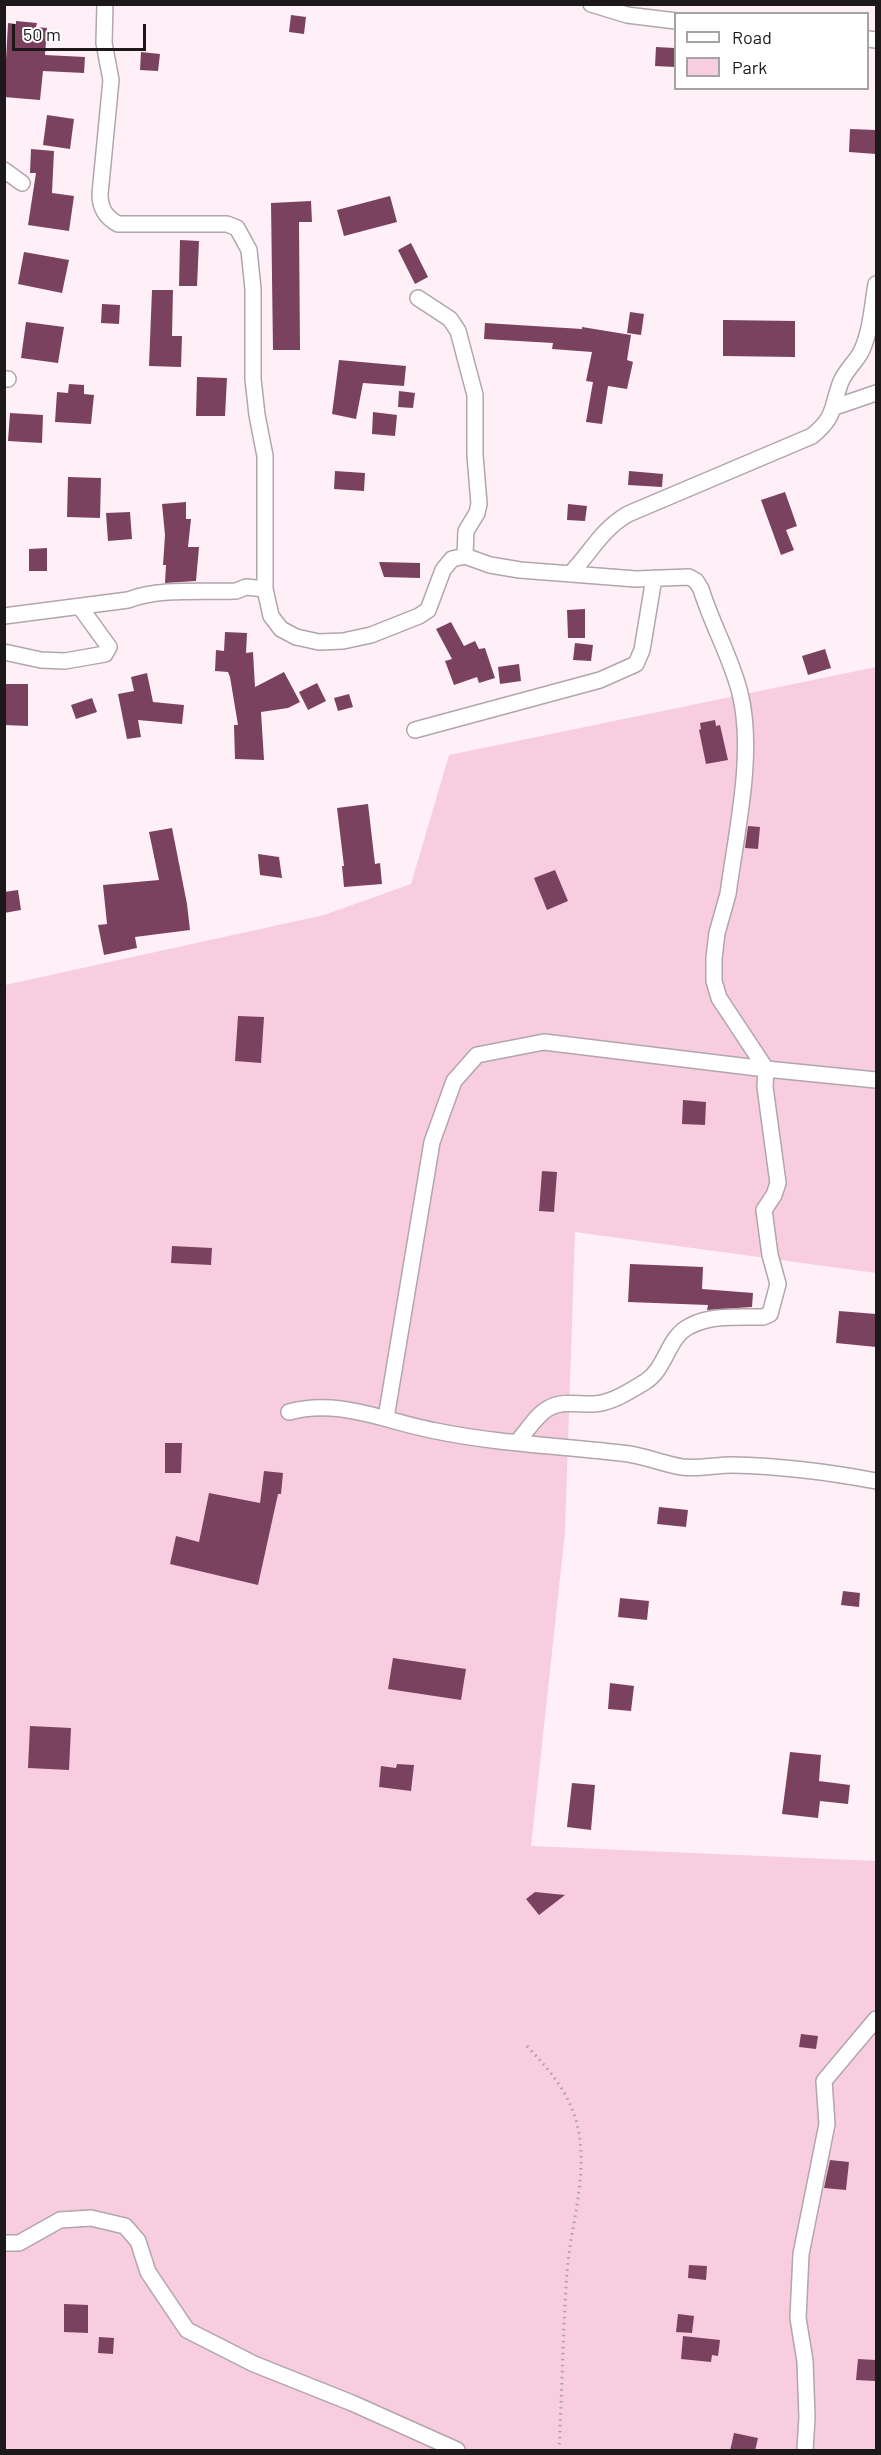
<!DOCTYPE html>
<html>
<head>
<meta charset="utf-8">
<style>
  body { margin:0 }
  #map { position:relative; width:881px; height:2455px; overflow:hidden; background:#fef0f6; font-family:Barlow,sans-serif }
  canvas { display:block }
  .frame { position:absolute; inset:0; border:6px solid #1d191b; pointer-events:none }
  .legend { position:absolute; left:674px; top:12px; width:195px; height:78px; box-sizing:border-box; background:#fff; border:2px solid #a5a3a4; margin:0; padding:8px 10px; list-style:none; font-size:18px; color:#1d191b }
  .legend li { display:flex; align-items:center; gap:12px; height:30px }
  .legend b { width:30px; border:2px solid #a5a3a4 }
  .scale { position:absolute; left:12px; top:24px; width:134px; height:27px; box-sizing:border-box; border:3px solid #1d191b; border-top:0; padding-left:8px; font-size:18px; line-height:21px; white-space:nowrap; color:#1d191b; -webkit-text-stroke:4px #fff; paint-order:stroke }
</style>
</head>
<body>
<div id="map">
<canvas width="881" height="2455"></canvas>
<div class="frame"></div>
<ul class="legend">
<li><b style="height:8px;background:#fff"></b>Road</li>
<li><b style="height:16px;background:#f8cde0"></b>Park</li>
</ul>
<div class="scale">50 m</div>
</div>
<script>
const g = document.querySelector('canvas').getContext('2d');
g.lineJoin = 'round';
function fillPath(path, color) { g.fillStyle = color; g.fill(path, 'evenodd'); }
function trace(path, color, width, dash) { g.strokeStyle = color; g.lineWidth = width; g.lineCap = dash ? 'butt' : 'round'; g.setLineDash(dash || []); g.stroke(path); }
const green = new Path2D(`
  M876 667V1273L575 1232 565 1532 531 1846 876 1861V2450H5V985L324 915 411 884 449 755Z`);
const building = new Path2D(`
  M291 15 306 17 304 34 289 32Z
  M16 21 37 23 36 27 47 28 45 55 85 57 84 73 43 71 40 100 4 97 8 23 16 24Z
  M656 47 675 48V67L655 66Z
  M141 52 160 54 158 71 140 70Z
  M47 115 74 119 70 149 43 145Z
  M850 129 876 130V154L849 152Z
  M31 149 54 151 52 193 74 196 69 231 28 225 36 173H30Z
  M390 196 397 222 344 236 337 210Z
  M311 201 312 222H299L300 350H273L271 203Z
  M180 240 199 241 197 286H179Z
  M411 243 428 277 415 284 398 250Z
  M24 252 69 260 62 293 18 284Z
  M152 290H173L172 336H182L181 367 149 366Z
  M102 304 120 305 119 324 101 323Z
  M630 312 644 314 641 335 627 333Z
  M723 320 795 321V357L723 356Z
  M26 322 64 327 58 363 21 358Z
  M485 323 582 329V327L631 335 627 360 633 362 627 389 608 386 602 424 586 422 593 382 586 381 592 352 552 349 553 343 484 339Z
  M339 360 406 366 404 386 363 383 356 419 332 414Z
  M197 377 227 378 225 416H196Z
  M69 384 84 385V394L94 395 91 424 55 422 57 392 68 393Z
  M399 391 415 393 413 408 398 407Z
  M373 412 397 415 395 436 372 434Z
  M10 413 43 415 42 443 8 441Z
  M335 471 365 473 364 491 334 489Z
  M629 471 663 474 662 487 628 485Z
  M68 477 101 478 100 518 67 517Z
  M785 492 797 526 786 530 794 550 781 555 761 500Z
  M186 502V519H191L188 547H199L196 581 165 583 166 565H163L165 535 162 504Z
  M568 504 587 506 585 521 567 520Z
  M130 512 132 539 108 541 106 513Z
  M47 548V571H29V549Z
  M379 562 420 563V578L384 577Z
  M585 609V638H568L567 610Z
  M451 622 464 646 475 641 479 649 485 648 495 678 479 683 477 677 454 685 445 661 452 659 436 629Z
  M225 632 247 633 246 653 253 652 255 687 284 672 300 702 288 708 261 712 264 760 235 759 234 725H238L230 677 228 672 215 671 216 650 224 651Z
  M575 643 593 645 591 661 573 660Z
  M825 649 831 668 808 675 802 656Z
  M519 664 521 681 500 684 498 667Z
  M147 673 153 702 184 705 182 724 138 720 141 737 127 739 118 694 134 691 131 677Z
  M317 683 326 701 308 710 299 692Z
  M4 684H28V726L4 725Z
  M349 694 353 707 338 711 334 698Z
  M92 698 97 712 76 719 71 705Z
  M715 720 716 726 720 725 728 760 706 764 699 730 701 729 700 723Z
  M368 804 375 864 380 863 382 884 344 887 342 866H344L337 808Z
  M748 826 760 827 758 849 745 848Z
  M172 828 187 904 190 930 135 937 137 948 104 955 98 925 107 924 103 885 159 880 149 832Z
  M258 854 279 857 282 878 260 875Z
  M555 870 568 901 547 910 534 878Z
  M18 890 21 910 4 913V892Z
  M238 1016 264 1017 261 1063 235 1061Z
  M683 1100 706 1102 705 1125 682 1124Z
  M542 1171 557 1172 554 1212 539 1211Z
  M172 1246 212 1248 211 1265 171 1263Z
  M630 1264 703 1267 702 1289 753 1293 752 1307 707 1310 708 1305 628 1302Z
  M839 1311 876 1314V1347L836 1343Z
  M165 1443H182L181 1473H165Z
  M264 1471 283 1473 281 1494H278L258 1585 170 1564 176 1536 199 1542 209 1493 260 1503Z
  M659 1507 688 1510 686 1527 657 1524Z
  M843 1591 860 1593 859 1607 841 1605Z
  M620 1598 649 1601 647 1620 618 1617Z
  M393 1658 466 1669 461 1700 388 1689Z
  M610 1683 634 1686 631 1711 608 1709Z
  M30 1726 71 1728 69 1770 28 1768Z
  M790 1752 821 1755 819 1781 850 1785 848 1804 820 1801 818 1818 782 1814Z
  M397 1764 414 1765 411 1791 379 1787 381 1766 396 1768Z
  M572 1783 595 1785 591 1830 567 1827Z
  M535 1892 565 1895 539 1915 526 1899Z
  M801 2034 818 2036 816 2049 799 2047Z
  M830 2160 849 2162 846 2190 824 2188Z
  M689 2265 707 2266 706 2280 688 2278Z
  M64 2304 88 2305V2333L64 2332Z
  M678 2314 694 2316 692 2333 676 2332Z
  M683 2336 720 2340 718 2356 712 2355 711 2362 681 2359Z
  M99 2337 114 2338 113 2354 98 2353Z
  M858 2359 876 2360 875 2381 856 2380Z
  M734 2433 758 2438 755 2451H730Z`);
const path = new Path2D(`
  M527 2046C548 2069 565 2087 575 2117 591 2168 571 2221 567 2272 563 2331 562 2391 559 2450`);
const street = new Path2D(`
  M105 4 104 43 111 80 100 194C100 208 105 217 118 224H227L237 228 249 250 253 289V379L257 415 265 456V589L271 616 281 629 296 637 319 642 343 641 371 635 419 616 428 610 443 570 452 559 465 556 490 565 520 570 636 579 689 577 696 581 701 589C712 625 731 657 740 693 755 754 736 833 728 894L717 933 714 958V981L719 998 766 1069 765 1087 778 1183 774 1195 764 1210 770 1255 778 1284 770 1314 763 1317C740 1317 710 1315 690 1326 667 1337 667 1368 645 1382 630 1391 612 1403 594 1404 579 1405 563 1400 549 1408 537 1414 527 1431 518 1441
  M591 4 627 15 676 21
  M868 39 876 40
  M4 170 22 183
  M418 298 450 319 458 331 475 395V455L479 504 477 513 466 531 465 556
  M4 379H8
  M835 407 876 393
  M571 573C591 552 602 529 628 514L812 436C835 417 831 410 840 384 844 372 855 363 861 352 871 331 872 307 876 284
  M4 616 128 600C160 588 201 592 236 591L246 587 265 589
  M4 652 41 660 65 661 105 654 109 647 80 607
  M415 730 600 680 636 664 642 650 654 578
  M289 1412C339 1398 387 1422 436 1431 499 1444 565 1446 629 1454 647 1457 664 1464 682 1467 699 1469 716 1465 732 1465 780 1466 829 1472 876 1481
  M386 1418 432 1142 454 1081 477 1055 544 1042 766 1069 876 1080
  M4 2243H19L60 2220 91 2218 125 2226 138 2241 148 2272 187 2330 254 2364 352 2403 457 2450
  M805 2450 807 2417 805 2361 798 2318 801 2254 827 2124 824 2081 876 2019`);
fillPath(green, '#f8cde0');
fillPath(building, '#7b425f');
trace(street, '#b2a5ab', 18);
trace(path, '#aaa0a5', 3, [1.5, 4.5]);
trace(street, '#fff', 15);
</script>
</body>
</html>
